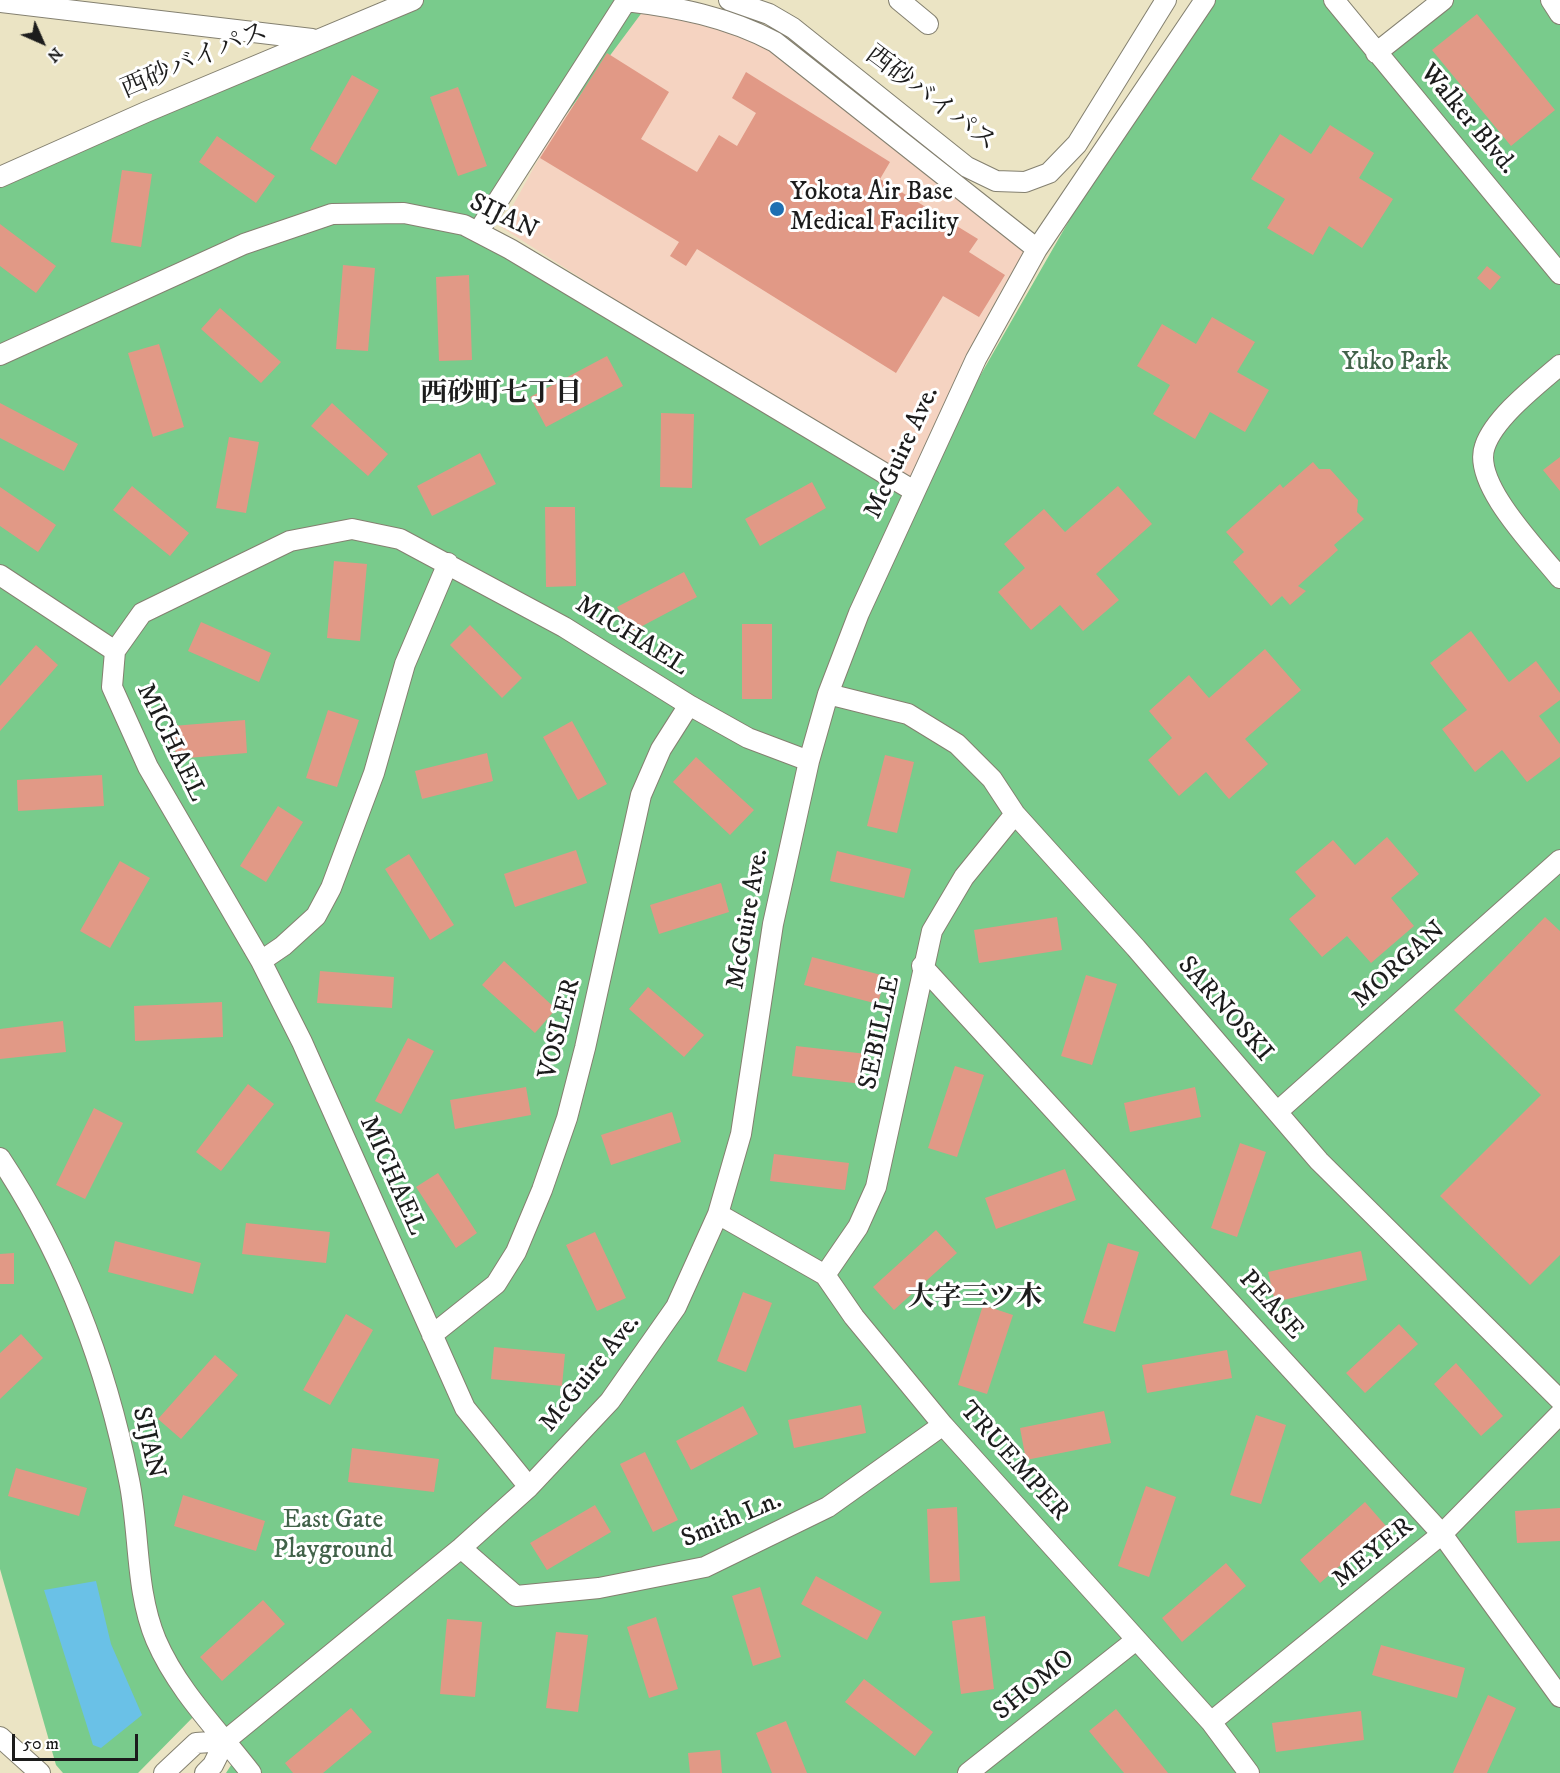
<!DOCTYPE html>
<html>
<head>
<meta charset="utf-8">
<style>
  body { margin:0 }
  #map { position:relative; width:1560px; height:1773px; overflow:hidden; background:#ebe4c4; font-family:"IM FELL DW Pica",serif }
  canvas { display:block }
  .north { position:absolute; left:12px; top:12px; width:60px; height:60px; -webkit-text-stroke:4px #fff; paint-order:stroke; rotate:135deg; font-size:16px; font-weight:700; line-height:24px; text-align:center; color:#1c1c1c }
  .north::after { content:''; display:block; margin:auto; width:21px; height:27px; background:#1c1c1c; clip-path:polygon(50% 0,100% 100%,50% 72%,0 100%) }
  .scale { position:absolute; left:12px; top:1734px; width:126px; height:27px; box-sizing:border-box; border:3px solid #1c1c1c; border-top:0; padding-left:8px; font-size:18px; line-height:21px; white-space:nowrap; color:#1c1c1c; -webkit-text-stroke:4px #fff; paint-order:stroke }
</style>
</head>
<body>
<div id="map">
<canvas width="1560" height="1773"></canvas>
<div class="north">N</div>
<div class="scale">50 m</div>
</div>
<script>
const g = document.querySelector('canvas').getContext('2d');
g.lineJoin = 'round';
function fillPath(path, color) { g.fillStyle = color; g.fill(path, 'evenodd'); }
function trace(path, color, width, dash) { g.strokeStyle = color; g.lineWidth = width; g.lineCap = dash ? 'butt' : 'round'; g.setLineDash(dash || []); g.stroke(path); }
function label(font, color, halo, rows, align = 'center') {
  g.font = font + ' "IM FELL DW Pica","Noto Serif JP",serif'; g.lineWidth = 6; g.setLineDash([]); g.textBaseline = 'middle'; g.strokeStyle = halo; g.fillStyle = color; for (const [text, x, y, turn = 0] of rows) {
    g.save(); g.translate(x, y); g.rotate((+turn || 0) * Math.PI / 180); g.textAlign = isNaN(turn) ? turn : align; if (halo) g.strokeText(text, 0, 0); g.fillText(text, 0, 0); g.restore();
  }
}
const built = new Path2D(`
  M626 1 754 31 856 78 959 187 1021 222 1029 243 914 491 501 227Z`);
const green = new Path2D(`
  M415 0H631L649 3 481 229 914 491 1137 102 1206 0H1334L1379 55 1445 0H1551L1560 14V1773H226L237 1756 200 1710 138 1773H63L56 1765 0 1569V177Z`);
const water = new Path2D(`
  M96 1581 111 1644 142 1715 101 1748 93 1745 44 1590Z`);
const building = new Path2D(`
  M1477 14 1555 110 1511 146 1432 50Z
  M607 53 669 92 641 139 697 172 719 135 737 146 756 113 732 98 746 72 890 162 880 179 978 239 969 252 1005 275 979 317 943 296 896 373 697 249 686 266 670 256 679 242 540 158Z
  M352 75 379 90 336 165 310 149Z
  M458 87 487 166 458 176 430 97Z
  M1330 125 1374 153 1359 178 1393 199 1362 248 1329 226 1313 255 1267 228 1285 199 1251 179 1280 134 1311 154Z
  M217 136 275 176 256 203 199 162Z
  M122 170 152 174 141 247 111 242Z
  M0 224 56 266 36 293 0 266Z
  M343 265 375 268 368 351 336 349Z
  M1487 266 1501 277 1490 290 1477 278Z
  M469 275 472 360 439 361 436 277Z
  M220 308 281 362 261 383 201 329Z
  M1212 317 1255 342 1237 372 1269 390 1245 432 1210 412 1195 439 1153 414 1170 385 1137 366 1162 324 1196 344Z
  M159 344 184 427 153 437 128 353Z
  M607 356 623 386 546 427 530 397Z
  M0 403 78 444 64 471 0 438Z
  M332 403 388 454 368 476 311 426Z
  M661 413 694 414 692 488 660 487Z
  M229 437 259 442 246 513 216 508Z
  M480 453 496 484 432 516 417 486Z
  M1560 457V491L1543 470Z
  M1313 462 1319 469H1330L1358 500 1357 512 1364 519 1334 545 1338 550 1298 586 1306 591 1290 605 1282 596 1271 606 1233 562 1244 552 1226 532 1280 484 1283 488Z
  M812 482 826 508 760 546 745 519Z
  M132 486 189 533 170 556 113 510Z
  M1118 486 1152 524 1096 574 1119 600 1083 631 1060 605 1031 630 998 592 1025 568 1004 544 1044 509 1065 532Z
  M0 487 56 525 38 552 0 526Z
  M545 507H575L576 586 546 587Z
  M334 561 367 564 360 641 327 638Z
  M684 572 697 597 631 632 617 607Z
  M201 622 271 653 259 682 188 651Z
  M742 624H772V699H742Z
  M470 625 522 678 502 698 450 645Z
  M1471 631 1509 682 1536 661 1560 693V700L1539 716 1560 744V757L1527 782 1502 750 1475 772 1442 729 1467 710 1430 663Z
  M36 645 58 665 0 731V686Z
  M1265 649 1301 690 1245 739 1268 764 1229 799 1206 772 1179 796 1148 760 1172 738 1149 711 1189 675 1209 698Z
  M328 710 359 720 337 787 306 778Z
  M245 720 247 753 176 759 173 726Z
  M572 721 607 784 578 800 543 737Z
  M487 753 493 781 422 799 415 771Z
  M885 755 914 762 897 833 867 826Z
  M696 757 754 810 730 835 673 782Z
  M102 775 104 806 18 811 17 780Z
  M278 806 303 822 266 882 240 866Z
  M1387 837 1419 874 1391 898 1414 926 1371 963 1347 936 1322 957 1289 919 1316 896 1295 872 1333 840 1355 865Z
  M576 850 587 883 515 907 504 874Z
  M837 851 911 869 904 898 830 881Z
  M409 854 454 925 430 940 385 869Z
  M120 861 150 878 110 948 80 931Z
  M721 883 729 912 659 934 650 905Z
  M1057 917 1062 950 979 963 974 930Z
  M1545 917 1560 931V1255L1530 1285 1440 1196 1541 1095 1454 1010Z
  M812 957 885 976 878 1004 804 985Z
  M504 961 556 1009 535 1033 482 985Z
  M320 971 394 977 392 1008 317 1003Z
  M1086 975 1117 984 1092 1065 1061 1056Z
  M648 987 704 1035 684 1057 629 1009Z
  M222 1002 223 1037 135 1041 134 1006Z
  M63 1021 66 1052 0 1059V1029Z
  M408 1038 434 1051 401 1114 375 1101Z
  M796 1046 867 1054 863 1084 792 1076Z
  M955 1066 984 1075 957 1157 928 1148Z
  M248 1084 274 1104 221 1171 196 1152Z
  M526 1087 531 1115 455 1129 450 1100Z
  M1195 1087 1201 1117 1130 1132 1124 1103Z
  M94 1108 123 1123 85 1199 56 1185Z
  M672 1112 681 1142 611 1165 601 1135Z
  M1240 1143 1266 1152 1237 1237 1211 1228Z
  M774 1154 849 1163 845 1190 770 1181Z
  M1065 1169 1076 1200 996 1229 985 1198Z
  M438 1173 477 1233 456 1248 416 1187Z
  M246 1223 330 1232 326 1263 242 1254Z
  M936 1230 957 1253 894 1310 873 1287Z
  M595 1232 626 1298 597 1311 566 1245Z
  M115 1241 201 1263 193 1294 108 1272Z
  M1108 1243 1139 1252 1115 1332 1083 1323Z
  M1361 1251 1367 1280 1275 1302 1268 1272Z
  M14 1253V1284H0V1254Z
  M743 1292 772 1303 746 1372 717 1361Z
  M983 1305 1013 1315 987 1394 958 1385Z
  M346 1314 373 1330 330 1405 303 1390Z
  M1399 1324 1418 1344 1365 1393 1346 1373Z
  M21 1334 43 1358 0 1399V1353Z
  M494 1347 565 1354 562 1386 491 1379Z
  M1227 1350 1232 1378 1147 1393 1142 1365Z
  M215 1355 238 1375 181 1439 158 1419Z
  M1456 1363 1503 1416 1481 1436 1434 1384Z
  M861 1405 866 1433 794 1448 788 1420Z
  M743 1406 758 1434 691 1470 676 1441Z
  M1104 1411 1111 1443 1026 1460 1020 1428Z
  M1256 1415 1286 1425 1261 1504 1230 1495Z
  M352 1448 439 1459 434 1492 348 1482Z
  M645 1452 678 1520 653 1532 620 1464Z
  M16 1468 87 1488 79 1516 8 1496Z
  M1146 1486 1176 1497 1149 1577 1118 1566Z
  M183 1495 265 1521 256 1551 174 1526Z
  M1365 1502 1386 1526 1320 1583 1300 1560Z
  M595 1505 611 1532 547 1570 530 1543Z
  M957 1507 960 1581 930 1583 927 1509Z
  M1560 1508V1541L1517 1543 1515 1511Z
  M1226 1563 1246 1586 1182 1642 1162 1618Z
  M816 1576 882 1612 867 1640 801 1604Z
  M760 1587 781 1657 753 1666 732 1596Z
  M263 1600 285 1624 222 1681 200 1657Z
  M985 1616 994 1689 961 1694 952 1621Z
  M656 1617 678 1689 649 1698 627 1627Z
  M447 1619 482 1622 475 1697 440 1694Z
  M556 1632 588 1635 578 1712 546 1708Z
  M1381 1645 1465 1668 1457 1698 1372 1675Z
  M864 1679 933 1732 915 1756 845 1702Z
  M1488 1695 1516 1708 1487 1773H1453Z
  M351 1708 372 1732 323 1773H293L285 1763Z
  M1116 1709 1168 1773H1124L1089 1731Z
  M1361 1711 1364 1740 1276 1752 1272 1723Z
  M786 1721 807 1773H772L756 1733Z
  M720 1750 722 1773H690L688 1753Z`);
const minor = new Path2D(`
  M729 0 769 14 793 28 967 167 996 181 1025 182 1049 173 1077 144 1166 0
  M899 0 928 24
  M1334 0 1560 274
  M1551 0 1560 14
  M0 2 312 39
  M1376 53 1443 0
  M0 177 146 112 413 0
  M478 232 626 1C677 7 728 17 775 42L1037 249
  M0 355 244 244 332 214 404 213 464 225 510 249 914 491
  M1560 365C1537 385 1495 417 1485 446 1471 483 1537 549 1560 578
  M0 575 115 651
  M828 694 908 714 957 744 992 779 1015 814 1136 948 1319 1161 1560 1400
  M261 961 283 946 316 916 331 888 374 773 405 664 448 563
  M922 966 1442 1534 1560 1697
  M1277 1112 1560 860
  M0 1158C65 1256 106 1364 129 1480 140 1533 135 1590 156 1640 178 1691 218 1730 251 1773
  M718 1214 825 1275 854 1317 943 1425 1211 1722 1249 1773
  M825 1275 858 1227 876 1187 932 931 964 877 1015 814
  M432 1335 496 1284 516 1252 542 1190 567 1118 585 1048 641 795 661 749 689 705
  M529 1487 465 1408 302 1042 261 961 148 767 112 687 115 651 142 613 290 541 352 529 400 539 564 627 689 705 748 738 809 761
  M461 1548 516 1596 599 1588 705 1567 828 1507 943 1425
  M1211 1722 1442 1534 1560 1414
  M0 1737 40 1773
  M164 1773 196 1743 225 1741
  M205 1773 213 1765 225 1741 461 1548 529 1487 610 1401 676 1307 718 1214 741 1134 773 924 809 761 828 694 859 613 976 359 1037 249 1205 0
  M968 1773 1136 1640`);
const markers = [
  [777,209,8,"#1f6fb2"]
];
const streetNames = [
  ["西砂バイパス",195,62,-23],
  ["西砂バイパス",930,100,37],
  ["Walker Blvd.",1467,120,50],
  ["SIJAN",503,218,26],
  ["McGuire Ave.",903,453,-65],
  ["MICHAEL",631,637,32],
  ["MICHAEL",170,743,64],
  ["McGuire Ave.",749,919,-80],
  ["MORGAN",1400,966,-42],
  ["SARNOSKI",1224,1010,49],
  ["VOSLER",561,1029,-76],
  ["SEBILLE",881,1033,-78],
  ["MICHAEL",391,1176,66],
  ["PEASE",1270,1306,48],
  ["McGuire Ave.",591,1374,-51],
  ["SIJAN",147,1443,77],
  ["TRUEMPER",1013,1462,48],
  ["Smith Ln.",732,1521,-23],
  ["MEYER",1374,1554,-39],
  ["SHOMO",1035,1686,-39]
];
const poiNames = [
  ["Yokota Air Base",790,194],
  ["Medical Facility",790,224]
];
const parkNames = [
  ["Yuko Park",1395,364],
  ["East Gate",333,1522],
  ["Playground",333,1552]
];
const neighbourhoodNames = [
  ["西砂町七丁目",501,395],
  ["大字三ツ木",975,1299]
];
fillPath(built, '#f5d3c1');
fillPath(green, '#79cb8c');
fillPath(water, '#6ac1e7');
fillPath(building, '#e19986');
trace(minor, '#848070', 22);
trace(minor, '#fff', 20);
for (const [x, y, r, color] of markers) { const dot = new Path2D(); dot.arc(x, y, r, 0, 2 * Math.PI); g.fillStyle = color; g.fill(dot); trace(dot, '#fff', 2); }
label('26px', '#1c1c1c', '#fff', streetNames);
label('26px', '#1c1c1c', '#fff', poiNames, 'left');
label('26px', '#416249', '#fff', parkNames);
label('bold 27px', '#1c1c1c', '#fff', neighbourhoodNames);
</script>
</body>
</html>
